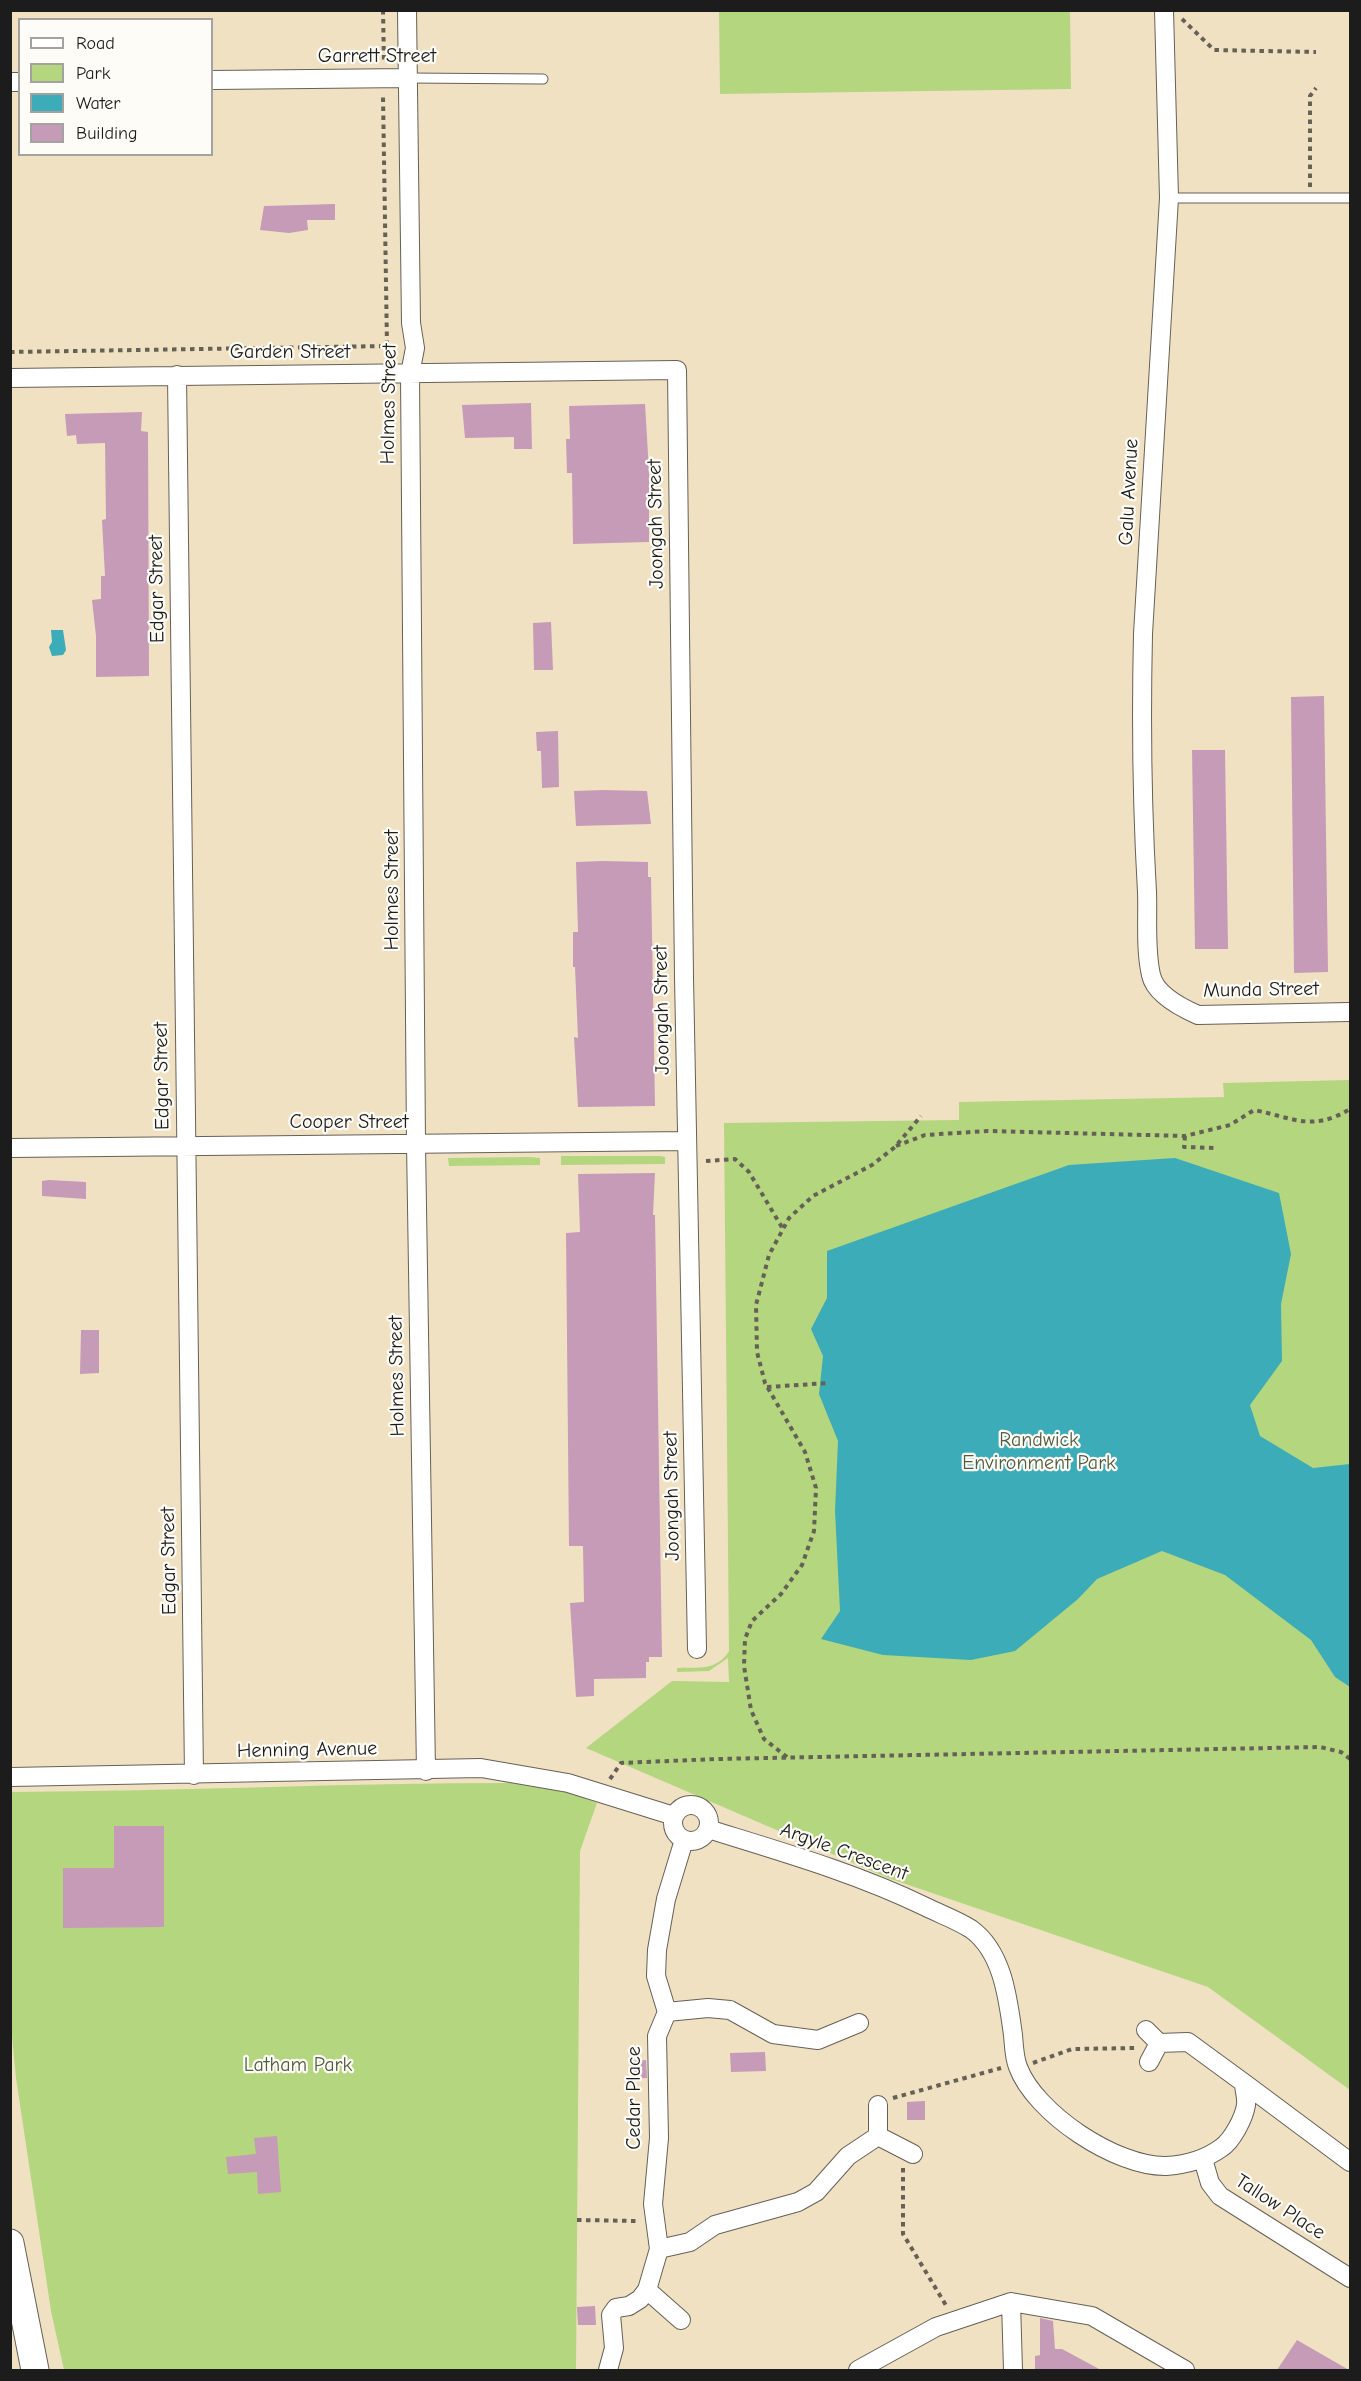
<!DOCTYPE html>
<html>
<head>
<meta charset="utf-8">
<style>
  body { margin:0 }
  #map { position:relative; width:1361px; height:2381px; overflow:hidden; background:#f0e1c3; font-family:"Comic Neue",sans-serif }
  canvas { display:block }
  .frame { position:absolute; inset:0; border:12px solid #1c1c1c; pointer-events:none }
  .legend { position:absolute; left:18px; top:18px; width:195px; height:138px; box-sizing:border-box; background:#fdfcf7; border:2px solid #a3a29f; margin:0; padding:8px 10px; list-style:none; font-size:18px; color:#1c1c1c }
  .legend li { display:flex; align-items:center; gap:12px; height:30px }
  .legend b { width:30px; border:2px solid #a3a29f }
</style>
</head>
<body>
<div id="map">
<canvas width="1361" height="2381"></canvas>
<div class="frame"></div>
<ul class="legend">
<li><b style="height:8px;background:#fff"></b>Road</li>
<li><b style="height:16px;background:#b3d67f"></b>Park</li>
<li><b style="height:16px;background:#3bacb8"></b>Water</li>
<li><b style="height:16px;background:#c59bb7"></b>Building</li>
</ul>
</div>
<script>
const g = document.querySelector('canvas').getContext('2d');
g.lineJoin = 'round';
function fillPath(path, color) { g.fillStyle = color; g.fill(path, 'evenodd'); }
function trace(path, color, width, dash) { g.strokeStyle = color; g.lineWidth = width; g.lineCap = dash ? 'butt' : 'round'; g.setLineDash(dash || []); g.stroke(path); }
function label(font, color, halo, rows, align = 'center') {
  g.font = font + ' "Comic Neue",sans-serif'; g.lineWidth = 4.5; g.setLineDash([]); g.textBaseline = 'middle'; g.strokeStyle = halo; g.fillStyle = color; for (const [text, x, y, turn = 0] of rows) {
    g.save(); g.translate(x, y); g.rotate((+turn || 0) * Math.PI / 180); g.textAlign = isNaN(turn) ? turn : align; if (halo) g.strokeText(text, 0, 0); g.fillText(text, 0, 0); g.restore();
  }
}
const green = new Path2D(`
  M719 11H1070L1071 89 720 94Z
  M1350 1080V2090L1208 1987 888 1878 586 1748 672 1681 729 1682 728 1658 709 1671 677 1672V1668C698 1667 717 1671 729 1651L724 1123 959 1120V1102L1224 1097 1223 1083Z
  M561 1156H660L665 1157V1164L561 1165Z
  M529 1157 540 1158V1165L449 1166 448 1158Z
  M512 1783 571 1793 597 1803 580 1851 576 2370H64L51 2311 16 2078 11 2026 10 1794 13 1792C180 1791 345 1783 512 1783Z`);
const water = new Path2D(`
  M51 630H63L66 650 63 655 52 656 49 647 52 642Z
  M1175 1158 1279 1193 1291 1254 1281 1304 1282 1361 1250 1405 1260 1436 1313 1468 1350 1464V1687L1335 1677 1311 1640 1225 1575 1162 1551 1097 1579 1078 1599 1015 1651 971 1660 883 1655 821 1639 840 1611 835 1511 838 1441 819 1394 823 1356 811 1329 827 1298V1251L1069 1165Z`);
const building = new Path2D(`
  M335 204V220H307L308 230 289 233 260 230 264 206Z
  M531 403 532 449H514V437L465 438 462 405Z
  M645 404 649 471V542L573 544 572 473H567L566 439H570L569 406Z
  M142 412 141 431 148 432 149 676 96 677V636L92 600 101 599V576H105L102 520 106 519 105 443 77 444 76 435 67 436 65 414Z
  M551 622 553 670H534L533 623Z
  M1324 696 1328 972 1294 973 1291 697Z
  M558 731 559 787 542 788 541 751H537L536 732Z
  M1192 750H1225L1228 949H1195Z
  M603 790 647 791 651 824 576 826 574 791Z
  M603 861 648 862V877H651L655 1106 578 1107 574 1037 578 1038 575 967H573V932H578L576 862Z
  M655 1173 653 1215H655L662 1657H649V1662H646V1678L594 1679V1696L576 1697 570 1603 584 1602 583 1546H569L566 1233 580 1232 578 1174Z
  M49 1180 86 1182V1199L42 1196V1181Z
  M81 1330H99V1373L80 1374Z
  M114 1826H164V1927L63 1928V1868H114Z
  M765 2052 766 2071 731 2072 730 2053Z
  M646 2060 647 2078 631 2079 630 2061Z
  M925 2101V2120H907V2102Z
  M277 2136 281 2192 258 2194 257 2172 228 2174 226 2157 256 2154 254 2138Z
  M595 2306 596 2325H578L577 2307Z
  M1040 2318 1053 2321 1055 2349H1062L1101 2370H1035V2356L1040 2355Z
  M1297 2340 1349 2370H1277Z`);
const path = new Path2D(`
  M383 10 384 62
  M1182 19 1214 50 1316 52
  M1310 187V96L1316 88
  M10 352 387 346 383 96
  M1185 1136 1184 1147 1215 1148
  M896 1146 925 1135 988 1131 1185 1136 1230 1125 1254 1110C1294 1118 1312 1132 1350 1109
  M706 1161 735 1159 749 1172 783 1229
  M767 1387 829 1383
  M787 1757 764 1739 751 1710 744 1666 745 1639 752 1621 781 1594 802 1565 814 1531 816 1488 805 1452 765 1383 757 1352 756 1305 769 1255 789 1218 813 1196 872 1165 895 1147 921 1116
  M610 1779 621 1763 717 1759 1320 1747 1341 1752 1350 1759
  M1033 2063 1072 2049 1137 2048
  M893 2098 1001 2068
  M903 2168V2234L947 2307
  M577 2220 638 2221`);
const lane = new Path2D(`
  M408 78 543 79
  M1169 198H1350`);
const street = new Path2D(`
  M407 10 411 323 415 348 410 374 416 1144 426 1771
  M1164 10 1169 198 1143 634C1141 720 1142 806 1147 892 1148 918 1145 949 1151 975 1155 994 1182 1008 1198 1015L1350 1012
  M212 80 408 78
  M10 82H20
  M177 375 194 1775
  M10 378 677 370 684 977 697 1649
  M10 1148 687 1141
  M10 1777 481 1768 568 1783 674 1816
  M673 1823a18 18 0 1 1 36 0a18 18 0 1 1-36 0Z
  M708 1829C782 1852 856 1873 926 1907 940 1914 957 1920 971 1929 1003 1952 1008 1999 1013 2035 1014 2045 1014 2057 1018 2067 1035 2113 1116 2167 1166 2166 1185 2165 1206 2159 1221 2148 1232 2141 1244 2118 1246 2105 1247 2098 1244 2090 1244 2083L1188 2042 1159 2043 1146 2030
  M667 2012 708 2008 730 2010 773 2034 818 2040 859 2023
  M1149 2062 1159 2043
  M1244 2083 1350 2162
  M878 2105V2136
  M1203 2159 1210 2183 1220 2196 1350 2278
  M659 2249 690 2242 715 2225 798 2202 816 2192 848 2156 878 2136 913 2154
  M647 2290 681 2320
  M1011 2302 1013 2370
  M608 2370 614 2348 611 2315 616 2308 629 2306 640 2299 647 2290 659 2249 653 2204 659 2138 657 2036 667 2012 656 1976 657 1950 666 1899 684 1840
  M858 2370 936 2327 1011 2302 1092 2316 1185 2370`);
const secondary = new Path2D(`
  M10 2243 35 2370`);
const streetNames = [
  ["Garrett Street",377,56],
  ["Garden Street",290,352],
  ["Holmes Street",389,404,-89],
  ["Galu Avenue",1129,492,-87],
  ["Joongah Street",656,524,-91],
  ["Edgar Street",157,589,-91],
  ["Holmes Street",392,890,-90],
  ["Munda Street",1261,990,-1],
  ["Joongah Street",662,1010,-91],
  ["Edgar Street",162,1076,-91],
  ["Cooper Street",349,1122],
  ["Holmes Street",397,1376,-91],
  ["Joongah Street",672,1496,-91],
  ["Edgar Street",169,1561,-91],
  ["Henning Avenue",307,1750,-1],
  ["Argyle Crescent",844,1852,20],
  ["Cedar Place",634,2098,-90],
  ["Tallow Place",1280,2207,33]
];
const parkNames = [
  ["Randwick",1039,1440],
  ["Environment Park",1039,1463],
  ["Latham Park",298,2065]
];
fillPath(green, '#b3d67f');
fillPath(water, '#3bacb8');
fillPath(building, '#c59bb7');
trace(lane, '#666156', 11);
trace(street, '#666156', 20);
trace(secondary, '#666156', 29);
trace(path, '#666156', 4, [4.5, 4.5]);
trace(lane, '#fff', 9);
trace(street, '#fff', 18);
trace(secondary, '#fff', 27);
label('20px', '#1c1c1c', '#fdfcf7', streetNames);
label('20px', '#515d3f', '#fdfcf7', parkNames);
</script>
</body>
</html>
